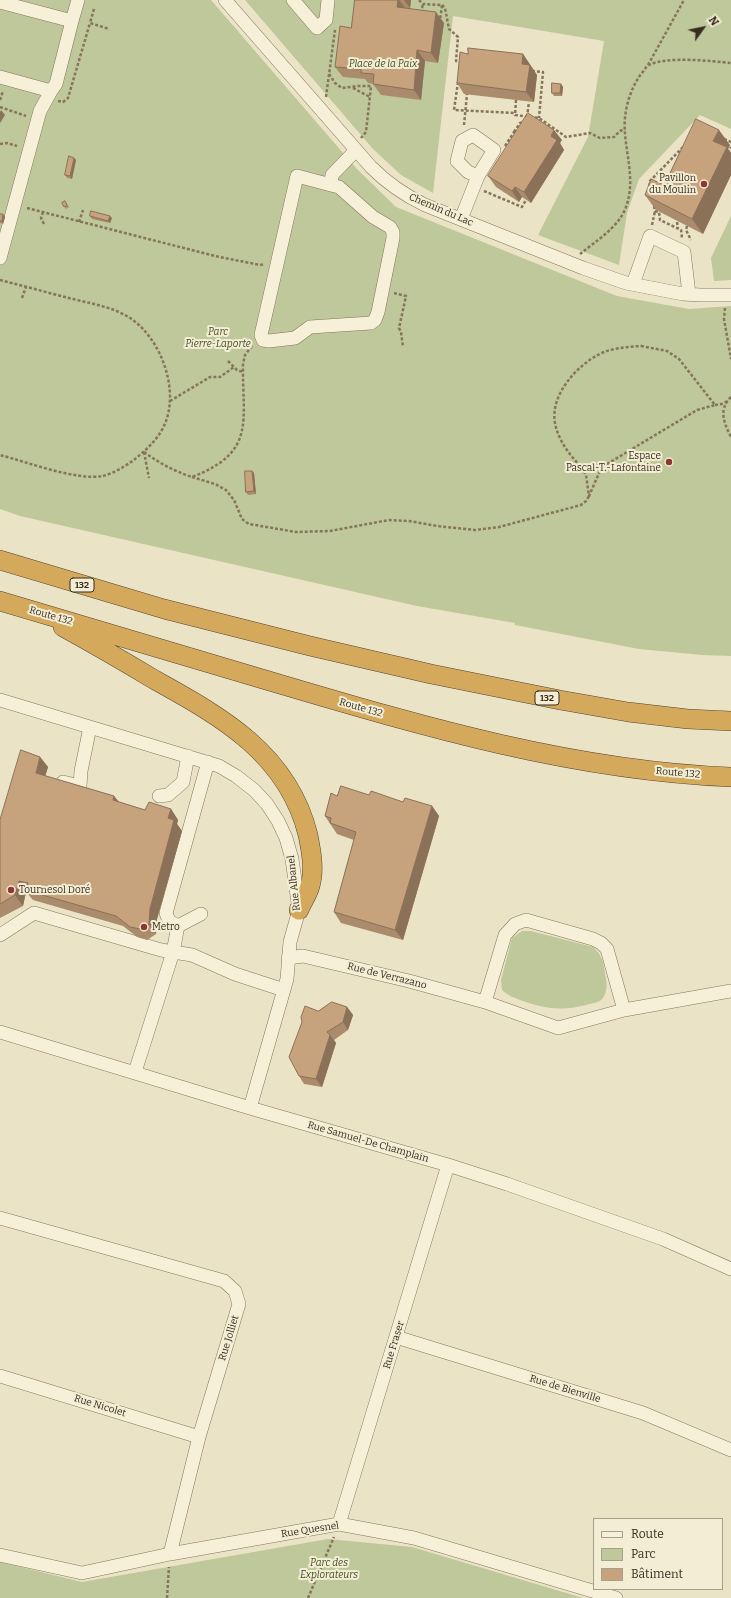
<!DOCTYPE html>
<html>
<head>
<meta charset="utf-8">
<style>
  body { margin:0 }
  #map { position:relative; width:731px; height:1598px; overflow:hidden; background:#ebe3c5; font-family:Bitter,serif }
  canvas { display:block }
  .legend { position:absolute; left:593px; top:1518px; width:130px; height:72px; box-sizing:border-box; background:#f3edd4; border:1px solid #a7a08c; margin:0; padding:5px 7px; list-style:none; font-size:12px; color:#362c1f }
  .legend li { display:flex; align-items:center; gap:8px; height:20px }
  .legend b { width:20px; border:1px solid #a7a08c }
  .north { position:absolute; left:683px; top:8px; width:40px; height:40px; -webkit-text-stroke:3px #f3edd4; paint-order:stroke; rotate:57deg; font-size:11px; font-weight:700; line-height:16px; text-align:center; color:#362c1f }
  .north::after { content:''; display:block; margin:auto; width:14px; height:18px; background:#362c1f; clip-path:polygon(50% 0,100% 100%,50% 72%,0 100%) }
</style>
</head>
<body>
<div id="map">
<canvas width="731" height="1598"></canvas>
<ul class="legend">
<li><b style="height:5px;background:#f6f0d8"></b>Route</li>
<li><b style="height:11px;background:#bfc89a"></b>Parc</li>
<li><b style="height:11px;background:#c6a27d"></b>Bâtiment</li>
</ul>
<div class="north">N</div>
</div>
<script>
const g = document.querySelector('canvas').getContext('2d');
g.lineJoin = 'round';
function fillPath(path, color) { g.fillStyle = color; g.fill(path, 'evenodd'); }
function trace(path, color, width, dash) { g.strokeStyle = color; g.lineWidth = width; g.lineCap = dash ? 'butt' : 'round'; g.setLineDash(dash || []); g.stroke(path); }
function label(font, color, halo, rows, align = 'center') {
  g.font = font + ' Bitter,serif'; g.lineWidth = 4; g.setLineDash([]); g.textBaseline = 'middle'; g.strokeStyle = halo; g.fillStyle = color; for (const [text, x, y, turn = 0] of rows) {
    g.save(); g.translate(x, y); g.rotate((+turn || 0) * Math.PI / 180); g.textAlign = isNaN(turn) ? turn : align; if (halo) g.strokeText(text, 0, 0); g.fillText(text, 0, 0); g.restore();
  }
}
const green = new Path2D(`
  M0 0H211L356 168 396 207 617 296 689 309 731 306V656L702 655 639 649 515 625V623L417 606 20 516 0 509Z
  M245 0H731V129L700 115 639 179 627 213 619 265 538 235 588 137 604 41 453 16 433 193 401 175 373 149Z
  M731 216V280L714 281 711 258Z
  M522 931H531L593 947C602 955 604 963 605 974 607 983 608 990 603 998 599 1003 592 1003 586 1005 563 1011 546 1009 523 1001 515 998 508 996 502 990L501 980 512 938Z
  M328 1539 412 1547 583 1598H0V1562L82 1582Z`);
const path = new Path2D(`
  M419 0 423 4 442 5 440 21
  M442 5 445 8 449 29 458 37 456 61 460 62
  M94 9 90 23 109 29
  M421 13 423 4
  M648 65 684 0
  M532 71 543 72 539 118
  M329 74 335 83 342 88 358 86H371L366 132 361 138
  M458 82 454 110 515 113
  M353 88 370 97
  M326 97 335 30
  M0 100 3 91
  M516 100 515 115 539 118 566 137 590 133 600 138 614 137 620 131 625 129
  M58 101 63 102 68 98 90 23
  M0 107 26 116
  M527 117 529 102
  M464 125 467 94
  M514 132 520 123 525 122
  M724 139 731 142
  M0 144 7 143 17 146
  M505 146 514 132 518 135
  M728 153 731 147
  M650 186 649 182 683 147
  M484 191 522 207 526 200
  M654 206 655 211 659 212 660 220 681 230 682 238
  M27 208 215 256 260 265 265 264
  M43 212 41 218 44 224
  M79 222 83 210
  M677 222 678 228
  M652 225 655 211
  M687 226 686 230 691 240
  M580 254C596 241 619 227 626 207 635 183 627 158 625 134 623 113 629 91 641 74 644 71 646 66 649 65 666 56 712 61 731 63
  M0 280C24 286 49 293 73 299 93 304 113 307 130 318 162 339 181 393 163 428 156 441 146 450 135 459 126 466 114 473 103 476 77 481 27 462 0 455
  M394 293 406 296 399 328 401 332 403 347
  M22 298 26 287
  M725 308 724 319 731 359
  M641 346 667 351 679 359 715 405 697 410 607 464 581 467C569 454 558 440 555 423 550 396 575 368 596 356 609 348 626 347 641 346Z
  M228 361 237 370 243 372
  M731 397C718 410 724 423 731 437
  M170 401 210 377H220L234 367
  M715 405 722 404 728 401
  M144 452C159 463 174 471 192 477 257 452 242 421 243 364L245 355 252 346
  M144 452 149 478
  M581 467 586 475 589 496 600 471 606 464
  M192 477 215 484 226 490 234 500 242 519 249 524 296 532 330 531 389 520 409 521 437 526 475 530 499 527 581 505 586 501 589 496
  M167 1598 169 1567
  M308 1598 334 1537`);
const minor = new Path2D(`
  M225 0 371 167C387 183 404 195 425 205L583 268 626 283 683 294 700 295H731
  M293 0 317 28 326 20 328 0
  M0 2 72 21 78 0
  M0 77 51 91 56 84 72 21
  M331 185 339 187 373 217 390 227 393 232V238L378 312 375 320 371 323 310 327 295 338 269 341 263 340 261 335 297 176 331 185 332 175 356 150
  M461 219 478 176 494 150 473 135 462 141 457 161 468 172 478 176
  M0 258 40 111 51 91
  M633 284 650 236 684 252 689 294
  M0 700 219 766 236 776 254 790 267 804 278 821 286 838 292 859 299 910 290 942 287 979 250 1108
  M63 782 80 786 81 771 90 727
  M159 796 168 795 183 782 188 756
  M178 926 169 921 166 913 208 762
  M0 935 34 913 161 950 192 955 235 974 284 990
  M288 958 303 956 409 981 485 1002 558 1028 624 1010 731 991
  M485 1002 505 935 515 924 526 920 593 939 601 943 607 949 624 1010
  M0 1032 250 1108 448 1165 507 1184 663 1239 731 1269
  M135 1072 173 952 178 926 201 914
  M0 1218 224 1281 235 1291 239 1304 199 1437 170 1554
  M396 1337 643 1413 731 1450
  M0 1376 199 1437
  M339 1524 448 1165
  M0 1555 82 1573 170 1554 339 1524 414 1538 616 1598`);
const highway = new Path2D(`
  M0 560 164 609 310 646 431 674 560 700 628 712 688 719 731 721
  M0 601C92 628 184 655 276 683 425 727 575 771 731 777
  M63 627C94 644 125 662 155 680 222 717 288 754 308 835 311 850 315 870 310 886 308 894 302 902 299 910`);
const wall = new Path2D(`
  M355 0H411L410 8 444 23 438 63 425 61 421 100 381 95 373 84 368 83 365 79 343 77 335 67 351 28Z
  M468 54H523L537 75 534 102 464 94 457 83Z
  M561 84 563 87 562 96H554L552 93Z
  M562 140 560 143 564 150 531 203 522 197 519 202 496 187 488 176Z
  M730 145 728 149 731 153V175L703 234 656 210 645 195 664 185Z
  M74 158 76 160 72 179 67 178 65 175Z
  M65 201 69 207 66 209 62 203Z
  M0 214 5 217 3 224 0 223Z
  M90 216 112 218 110 223 92 219Z
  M252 471 254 473 256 494 248 495 246 492Z
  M40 757 48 767 45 776 114 796 119 802 145 810 171 809 178 820 177 824 182 831 157 919 156 934 147 940 137 937 123 926 33 900 26 892 23 906 0 918V820Z
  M369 795 403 802 432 806 439 816 403 940 341 923 334 912 354 840 337 834 325 816 337 796Z
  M347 1007 353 1015 348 1030 334 1040 336 1043 322 1087 304 1084 299 1076 302 1022 318 1011Z`);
const shadedWall = new Path2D(`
  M398 0H399L405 8 397 7Z
  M404 0H411L410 8Z
  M436 12 444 23 438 63 431 53Z
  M417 50 425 61 421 100 414 90Z
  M523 54 537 75 534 102 526 92 522 64Z
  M561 84 563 87 562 96 560 93Z
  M1 110 5 115 0 123V112Z
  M554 130 562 140 560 143 564 150 531 203 524 192 551 136Z
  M719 130 730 145 728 149 731 153V175L703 234 692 219 713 141Z
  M74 158 76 160 72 179 70 176Z
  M515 187 522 197 519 202 512 191Z
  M3 214 5 217 3 224 2 221Z
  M110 216 112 218 110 223 108 221Z
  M252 471 254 473 256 494 254 491Z
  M40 757 48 767 43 784 36 773Z
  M114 796 122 806 113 800Z
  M432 806 439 816 403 940 395 930Z
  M171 809 178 820 177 824 182 831 157 919 156 934 149 924 150 909 168 818Z
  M19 881 26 892 23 906 15 895Z
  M347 1007 353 1015 348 1030 343 1022Z
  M330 1035 336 1043 322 1087 316 1079Z`);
const building = new Path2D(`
  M355 0H398L397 7 436 12 431 53 417 50 414 90 373 84 374 74 361 73V69L335 67 340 26 351 28Z
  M468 48 523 54 522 64 530 65 526 92 457 83 460 52 468 54Z
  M552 83 561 84 560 93H552Z
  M528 113 554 130 551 136 557 140 524 192 515 187 512 191 488 176Z
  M696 119 719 130 713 141 727 147 692 219 645 195 651 179 664 185Z
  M69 156 74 158 70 176 65 175Z
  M65 201 67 205 64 207 62 203Z
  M91 211 110 216 108 221 90 216Z
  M0 214H3L2 221H0Z
  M245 471H252L254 491 246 492Z
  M21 750 40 757 36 773 114 796 113 800 145 810 149 802 171 809 168 818 174 820 150 909 149 924 140 929 130 927 116 916 25 890 28 883 19 881 15 895 0 904V820Z
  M341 786 369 795 371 791 403 802 405 798 432 806 395 930 334 912 356 832 330 823 331 818 325 816 331 793 337 796Z
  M332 1002 347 1007 343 1022 327 1032 330 1035 316 1079 299 1076 289 1057 302 1022 301 1017 305 1006 318 1011Z`);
const markers = [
  [704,184,4,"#8f3831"],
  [669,462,4,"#8f3831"],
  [11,890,4,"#8f3831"],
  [144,927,4,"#8f3831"]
];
const shields = [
  [82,585,24],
  [547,698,24]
];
const shieldNames = [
  ["132",82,585],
  ["132",547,698]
];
const parkNames = [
  ["Place de la Paix",383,64],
  ["Parc",218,332],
  ["Pierre-Laporte",218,344],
  ["Parc des",329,1563],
  ["Explorateurs",329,1575]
];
const poiNames = [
  ["Pavillon",696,178],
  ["du Moulin",696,190],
  ["Espace",661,456],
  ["Pascal-T.-Lafontaine",661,468],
  ["Tournesol Doré",19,890,"left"],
  ["Metro",152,927,"left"]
];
const streetNames = [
  ["Chemin du Lac",441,210,23],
  ["Route 132",51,616,16],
  ["Route 132",361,708,16],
  ["Route 132",678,773,5],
  ["Rue Albanel",294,883,-96],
  ["Rue de Verrazano",387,976,14],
  ["Rue Samuel-De Champlain",368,1142,16],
  ["Rue Jolliet",229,1338,-73],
  ["Rue Fraser",394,1345,-73],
  ["Rue de Bienville",565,1389,17],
  ["Rue Nicolet",100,1406,17],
  ["Rue Quesnel",310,1530,-9]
];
fillPath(green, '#bfc89a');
trace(minor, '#85755c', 14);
trace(highway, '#534330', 20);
trace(path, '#85755c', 2.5, [3, 2]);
trace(minor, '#f6f0d8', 13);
trace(highway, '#d4a95c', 19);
fillPath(wall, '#aa8b6c');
fillPath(shadedWall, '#8b7158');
fillPath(building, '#c6a27d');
trace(building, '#8b7158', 1);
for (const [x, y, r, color] of markers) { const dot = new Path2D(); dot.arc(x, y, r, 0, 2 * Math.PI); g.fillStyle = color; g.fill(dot); trace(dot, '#f3edd4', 1.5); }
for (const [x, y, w] of shields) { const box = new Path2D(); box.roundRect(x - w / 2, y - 7, w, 14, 3); g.fillStyle = '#f3edd4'; g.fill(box); trace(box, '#362c1f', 1); }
label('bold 9px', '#362c1f', null, shieldNames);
label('italic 10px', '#435127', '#f3edd4', parkNames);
label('10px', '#362c1f', '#f3edd4', poiNames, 'right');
label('10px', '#362c1f', '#f3edd4', streetNames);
</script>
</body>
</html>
